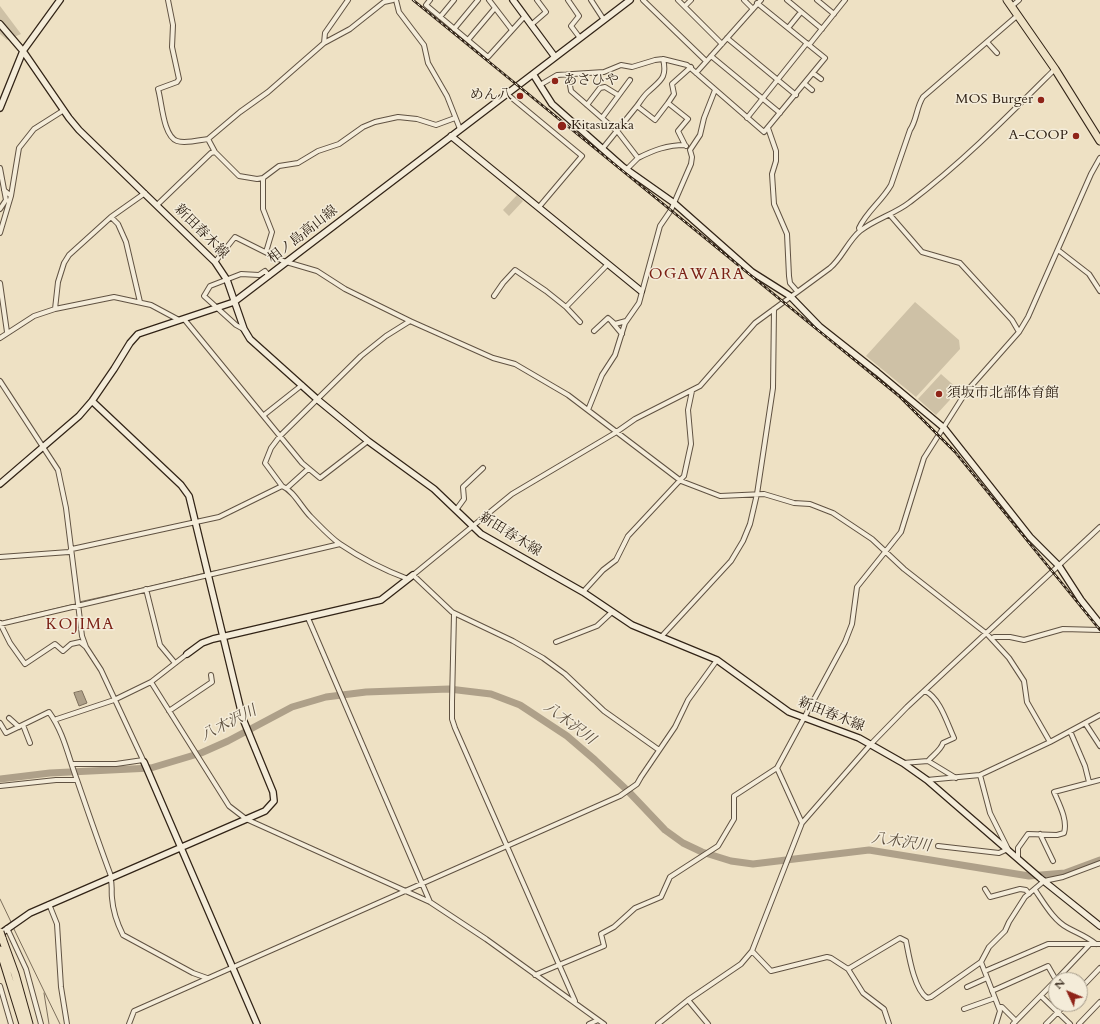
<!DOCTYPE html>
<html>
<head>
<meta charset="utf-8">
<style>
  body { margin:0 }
  #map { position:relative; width:1100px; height:1024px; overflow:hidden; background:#eee1c4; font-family:Cardo,serif }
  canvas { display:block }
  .north { position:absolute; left:1048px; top:972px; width:40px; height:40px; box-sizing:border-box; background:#f4ecd9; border:1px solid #a69c8b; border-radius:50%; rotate:314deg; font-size:11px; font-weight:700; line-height:16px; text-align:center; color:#312316 }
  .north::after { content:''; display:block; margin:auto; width:14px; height:18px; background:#8f2418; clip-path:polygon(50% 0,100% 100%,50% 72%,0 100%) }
</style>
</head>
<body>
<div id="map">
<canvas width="1100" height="1024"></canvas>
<div class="north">N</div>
</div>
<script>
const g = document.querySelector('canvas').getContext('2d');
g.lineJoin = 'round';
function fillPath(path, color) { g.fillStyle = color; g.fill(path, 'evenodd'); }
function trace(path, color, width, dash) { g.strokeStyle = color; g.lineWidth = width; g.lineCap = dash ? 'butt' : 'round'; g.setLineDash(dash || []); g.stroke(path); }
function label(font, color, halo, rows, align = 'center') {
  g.font = font + ' Cardo,"Noto Serif JP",serif'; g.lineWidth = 3; g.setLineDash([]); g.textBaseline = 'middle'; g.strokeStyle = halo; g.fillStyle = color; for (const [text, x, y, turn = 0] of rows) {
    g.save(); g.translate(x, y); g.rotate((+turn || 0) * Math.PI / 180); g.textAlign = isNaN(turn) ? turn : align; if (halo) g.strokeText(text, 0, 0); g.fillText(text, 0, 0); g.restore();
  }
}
const green = new Path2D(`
  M0 6 21 34 7 40 0 34Z
  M517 195 523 201 509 216 503 210Z
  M915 302 959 340 960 349 916 397 866 356Z
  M941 374 959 390 936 415 918 399Z`);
const water = new Path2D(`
  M82 691 87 703 79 706 74 693Z`);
const stream = new Path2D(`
  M209 572 231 568
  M148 587 205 573
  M79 602 143 588
  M3 621 75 604
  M0 899 12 924
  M13 927 60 1024
  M44 993 49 1024`);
const river = new Path2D(`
  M0 779 50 773 151 768 201 753 228 741 292 707 326 697 366 692 449 689 491 694 520 705 567 736 595 760 628 791 665 830 683 843 702 852 731 861 753 864 869 850 1029 876 1065 873 1100 860`);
const street = new Path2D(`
  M168 0 173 25 172 47 179 79 177 82 158 89C162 102 163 136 177 141 185 144 200 140 208 139L215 152 239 176 257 179 263 178 279 166 298 163 318 151 339 144 363 127 375 122 398 117 417 119 436 125 455 118
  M396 0 399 12 424 45 428 63 447 96 460 129
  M430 0 426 5 488 57 524 17
  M489 0 512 30
  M568 0 579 16 571 26 580 38
  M591 0 604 20
  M643 0 706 61
  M678 0 722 44
  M744 0 753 9
  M787 0 822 29
  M817 0 834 14
  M685 6 691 0
  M1012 6 1019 0
  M440 17 454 0
  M531 25 546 12 537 0
  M788 28 801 12
  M454 29 478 0
  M727 38 796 95
  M468 40 495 8
  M987 42 997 53
  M324 43 325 33 348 0
  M809 45 845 0
  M711 56 780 113
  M663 59C668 79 659 81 647 93 643 97 640 102 637 106L655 120 668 103
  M696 73 761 0
  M813 73 821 79
  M568 74 571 91 618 132 638 158 627 169
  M805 84 812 90
  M540 85 557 75 604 72 621 65 632 67 655 60 663 59 687 65 764 132 825 58 757 3
  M507 94 582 156 539 207
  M587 105 600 88 605 87 618 95
  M602 118 630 80
  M747 118 807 43
  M768 128 776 151V161L772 174 774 204 787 234 789 276 790 283 797 291
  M208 139 240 112 268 92 324 43 350 29 384 2 393 0
  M685 145 678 131 688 119 668 103 674 94 672 84 691 67
  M603 148 637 106
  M638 158C654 150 667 145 685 145L686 146
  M0 168 6 200 0 209
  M263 178V209L272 232 266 252
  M11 196 19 148 34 129 64 110
  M157 205 211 153 215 152
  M890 215 922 252 960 263 1012 320 1019 332
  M111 217 118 224 126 242 140 302
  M860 231 859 228C867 211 882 201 891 185L910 130C917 120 916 108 923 97L1018 15
  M0 233 11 196 4 190
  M1058 250 1089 274 1100 291
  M215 262 235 237 283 261 317 271 345 289 410 321 493 358 515 364 568 395 681 481 720 496 764 494 794 503 810 504 833 513 872 539 904 569 987 634 1009 658 1024 681 1027 702 1050 742
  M0 283 7 332
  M494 296 503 283 515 270 546 291 566 307
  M55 309 58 282 64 263 69 255 111 217 145 193
  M184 319 302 463 320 478 368 441
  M580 322 566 307 608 264
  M612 322 622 334
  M245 330 236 325 204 296 210 286 241 274 259 275 265 271 269 276
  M594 331 608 318 615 324 626 321
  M0 338 34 316 55 309 114 297 151 305 179 320
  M0 381 58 470 66 508 82 636 86 647 101 670 144 762
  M588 410 602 375 615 355 625 323 639 303 660 226 671 210 691 164 692 157 690 150 700 135 704 118 715 90
  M264 415 302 385
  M282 486 265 463 271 448 280 436 361 356 386 336 410 321
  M287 488 308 469
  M456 510 464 499 463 487 483 468
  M0 557 69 552 72 549 219 517 282 486C294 491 301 507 311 517 320 526 330 537 340 544 362 559 384 570 408 579
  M146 589 160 645 175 663
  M583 592 603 570 616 560 628 536 684 476 691 444 688 410 692 391
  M454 614 452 702V719L455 728 575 1001
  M308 618 430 902
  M0 623 10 643 25 664 55 644 63 651 71 644 80 642 86 647
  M0 624 340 544
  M661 637 731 561 743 541 750 524 757 494 773 388 774 309
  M992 639 994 637H1010L1024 640 1063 629 1100 630
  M556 642 597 626 612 612
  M151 682 229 806 246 819 430 902 486 939 604 1024
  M925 691C940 698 947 723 954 738L943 743C941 750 933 755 928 761
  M169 711 212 682 211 675
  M9 718 19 727
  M54 720 114 700 151 682 187 654
  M0 723 6 733 49 712C64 733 68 756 77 780 88 812 99 844 111 876
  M1085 723 1100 746
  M23 725 30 743
  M1070 731 1085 766 1089 782
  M659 750 604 711 565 674 543 658 513 641 452 612 413 575 512 494 615 433 635 419 700 386 755 323 830 268C842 258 848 241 860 231 875 219 895 214 910 202 962 163 1009 115 1055 69
  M903 763 928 761 956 778
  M72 764H116L143 760
  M927 780 980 775 1050 742 1100 715
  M0 786 56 780H77
  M802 823 777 768 845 642 852 624 857 587 901 532 924 458 966 392 1019 332 1028 317 1091 174 1100 158
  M1040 834 1053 861
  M938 846 999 853 1008 849 990 813 980 775
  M1018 858V848L1028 834 1057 835 1064 833C1068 820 1059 804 1054 792L1100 780
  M110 877C113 885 111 890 112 898 113 912 117 923 123 935L193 973 207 978
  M985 889 990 897 1020 889 1026 890 1029 894
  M1035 890C1044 903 1054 921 1068 928 1079 934 1086 936 1096 944
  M49 904 57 924 61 987 67 1024
  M7 928 26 969 41 1024
  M752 951 771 971 827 957 831 958 848 969 863 993 884 1009 889 1024
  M848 969 900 938 906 941C909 956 914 989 927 998L931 997 981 962
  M985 971 1048 944H1090
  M535 975 604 946 601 934 614 927 635 908 661 897 670 877 718 846 734 819V796L777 768
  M1056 980 1090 944H1100
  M0 986 11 1024
  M967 987 987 978
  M1080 989 1100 968
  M992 991 1048 966 1056 980
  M1041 996 1070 1024
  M688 1000 708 1024
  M999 1007H1002L1016 1021
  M964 1009 995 998
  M129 1024 134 1011 620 796 637 784 641 777 675 727 688 700 717 660
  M589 1024 598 1020
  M658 1024 688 1000 741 964 752 951 802 823 870 745 907 707 1100 527
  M996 1024 1000 1011 981 962 989 947 1005 931 1009 922 1025 897 1044 881 1063 877 1100 863
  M1013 1024 1056 980
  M1046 1024 1066 1004
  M1079 1024 1100 1002`);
const secondary = new Path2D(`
  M513 0 555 57
  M0 24 23 51 69 118 79 130 215 262 227 280 244 329 250 339 318 400 368 441 434 489 481 534 583 592 632 625 717 660 789 712 859 738 903 763 927 780 1040 878 1100 926
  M533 74 552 104 623 167 674 203 752 272 790 296 820 327 877 372 944 428 1030 537 1059 566 1081 600 1100 624
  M0 108 23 51 60 0
  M451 136 641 291
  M0 484 79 416 92 401 114 369 130 343 138 334 234 302 630 0
  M187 654 202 643 213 639 381 600 413 575
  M144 762 257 1024
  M0 934 30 913 265 811 274 801 273 792 243 719 189 496 181 485 92 401`);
const highway = new Path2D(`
  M1007 0 1055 69 1100 141
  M2 938 15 974 29 1024
  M0 950 23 1024`);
const rail = new Path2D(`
  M413 0 900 397 955 452 1100 630`);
const highwayBridge = new Path2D(`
  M0 932 2 938`);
const markers = [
  [555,81,4,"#8f2418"],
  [520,96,4,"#8f2418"],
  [1041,100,4,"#8f2418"],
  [562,126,5,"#8f2418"],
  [1076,136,4,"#8f2418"],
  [939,394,4,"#8f2418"]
];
const poiNames = [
  ["あさひや",563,81],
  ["めん八",512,96,"right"],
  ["MOS Burger",1033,100,"right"],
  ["Kitasuzaka",571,126],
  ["A-COOP",1068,136,"right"],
  ["須坂市北部体育館",947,394]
];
const streetNames = [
  ["新田春木線",201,232,45],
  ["相ノ島高山線",303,235,-38],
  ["新田春木線",510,535,32],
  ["新田春木線",831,715,22]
];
const waterNames = [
  ["八木沢川",229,724,-27],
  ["八木沢川",569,724,37],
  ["八木沢川",901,843,8]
];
const quarterNames = [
  ["OGAWARA",697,275],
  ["KOJIMA",80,625]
];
fillPath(green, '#cec1a6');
fillPath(water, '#aea089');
trace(water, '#7c6e5b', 1);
trace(stream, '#7c6e5b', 1);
trace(river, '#aea089', 7);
trace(street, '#605242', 6);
trace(secondary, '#312316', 8);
trace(highway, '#312316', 9);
trace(street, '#f4ecd9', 4);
trace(secondary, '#f4ecd9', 5.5);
trace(highway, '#eee1c4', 7);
trace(rail, '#312316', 2.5);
trace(rail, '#f4ecd9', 1, [3]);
trace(highwayBridge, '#312316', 9, []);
trace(highwayBridge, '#eee1c4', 7);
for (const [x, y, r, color] of markers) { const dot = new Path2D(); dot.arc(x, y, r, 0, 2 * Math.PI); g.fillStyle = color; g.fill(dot); trace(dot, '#f4ecd9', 1.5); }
label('14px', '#312316', '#f4ecd9', poiNames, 'left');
label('14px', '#312316', '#f4ecd9', streetNames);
label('italic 15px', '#5d4f3e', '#f4ecd9', waterNames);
g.letterSpacing = '1px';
label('16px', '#7a1f14', '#f4ecd9', quarterNames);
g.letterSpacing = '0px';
</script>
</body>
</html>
